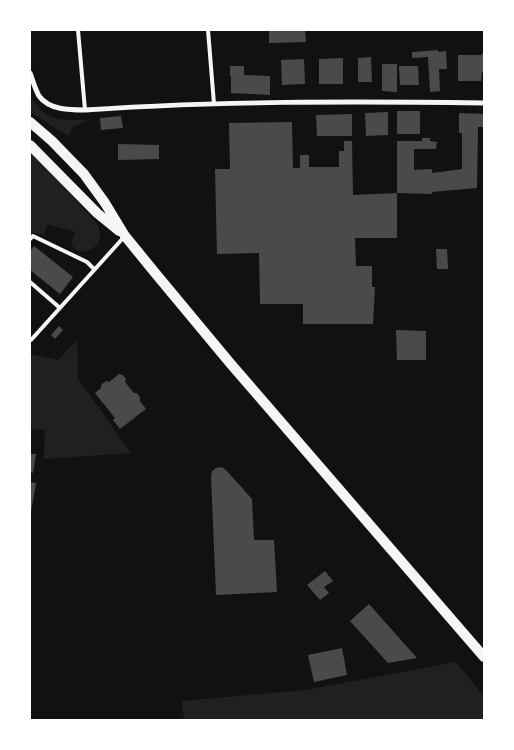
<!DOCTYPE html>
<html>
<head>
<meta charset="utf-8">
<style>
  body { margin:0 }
  #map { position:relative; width:514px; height:750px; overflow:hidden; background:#111; font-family:Poppins,sans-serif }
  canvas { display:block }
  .frame { position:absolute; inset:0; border:31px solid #fff; pointer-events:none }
</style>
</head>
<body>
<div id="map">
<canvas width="514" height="750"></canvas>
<div class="frame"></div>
</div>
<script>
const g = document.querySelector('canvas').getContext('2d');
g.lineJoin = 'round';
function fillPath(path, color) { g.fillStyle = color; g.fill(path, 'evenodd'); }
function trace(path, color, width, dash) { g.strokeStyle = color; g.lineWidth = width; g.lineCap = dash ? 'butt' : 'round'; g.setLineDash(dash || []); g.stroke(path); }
const green = new Path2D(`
  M30 95C46 122 60 120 87 120L73 127 68 136 30 112Z
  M30 153 48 170 98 225C104 242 96 251 79 252L74 248 71 243 75 232 48 224 44 235 33 233 30 234Z
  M77 340 78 379 131 453 44 459 45 430 30 429V354L58 360Z
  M456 662 484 696V720H184L182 701 305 690Z`);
const building = new Path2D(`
  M269 30H305L306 42 269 43Z
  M438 50V52L446 51 447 69H439L440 91 430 92 428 57 412 58V52Z
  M482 53H484V72H482L481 81H458V55H482Z
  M371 57 372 82H358V58Z
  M343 58V84H319V59Z
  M304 59 305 84 282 85 281 60Z
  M382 64H397V92L382 91Z
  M230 66H244V75L270 76V95L231 93V76H230Z
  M399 66H418L419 85H400Z
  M397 111H420V134H397Z
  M388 112V135L366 136 365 113Z
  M459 113 484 114V127H478L477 188 432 192V194L397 193V141H422V138H430V141L437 142 436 149H414V170L432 169V173L462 169V133H459Z
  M352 114V136H317L316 115Z
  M121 116 123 128 101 130 100 118Z
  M292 122 293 168H300V155H309V167H339V151H344V141H352L353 195 397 193V238H355L356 266H372V287H375L373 324H303V304H260L259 253 217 254 215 169H230L229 123Z
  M118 144 159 145V159L118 160Z
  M34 246 73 277 60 294 30 270V251Z
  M436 249H447L448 269H437Z
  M59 326 63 330 55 339 51 335Z
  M396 330 426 331V360H397Z
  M119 374 123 375 126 379 125 382 134 393H137L140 397V401L146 409 120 429 113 420 115 418 95 393 101 388V385L106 381 109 382Z
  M30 454H36L33 473 30 472Z
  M222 467 226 470 252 499 254 540H274L277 592 216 595 211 476 212 471 216 468Z
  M30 482 36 483 31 512H30Z
  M325 571 333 581 324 587 329 593 320 600 307 585Z
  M369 604 417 658 388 663 350 621Z
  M342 648 347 675 314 682 308 655Z`);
const service = new Path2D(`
  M78 30 85 110
  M208 30 214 104
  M30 239 33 236 87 262 94 269
  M30 282 60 308
  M30 340H31L124 237`);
const minor = new Path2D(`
  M30 73C33 81 35 89 39 96 49 110 70 110 85 110 218 101 351 101 484 103`);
const secondary = new Path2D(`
  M30 122 52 141 84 174 105 203 125 236 156 274 230 363 484 657
  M30 145 97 213 119 231`);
fillPath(green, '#202020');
fillPath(building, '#4a4a4a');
trace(service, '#f5f5f5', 4);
trace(minor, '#f5f5f5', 5);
trace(secondary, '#f5f5f5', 10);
</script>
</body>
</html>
